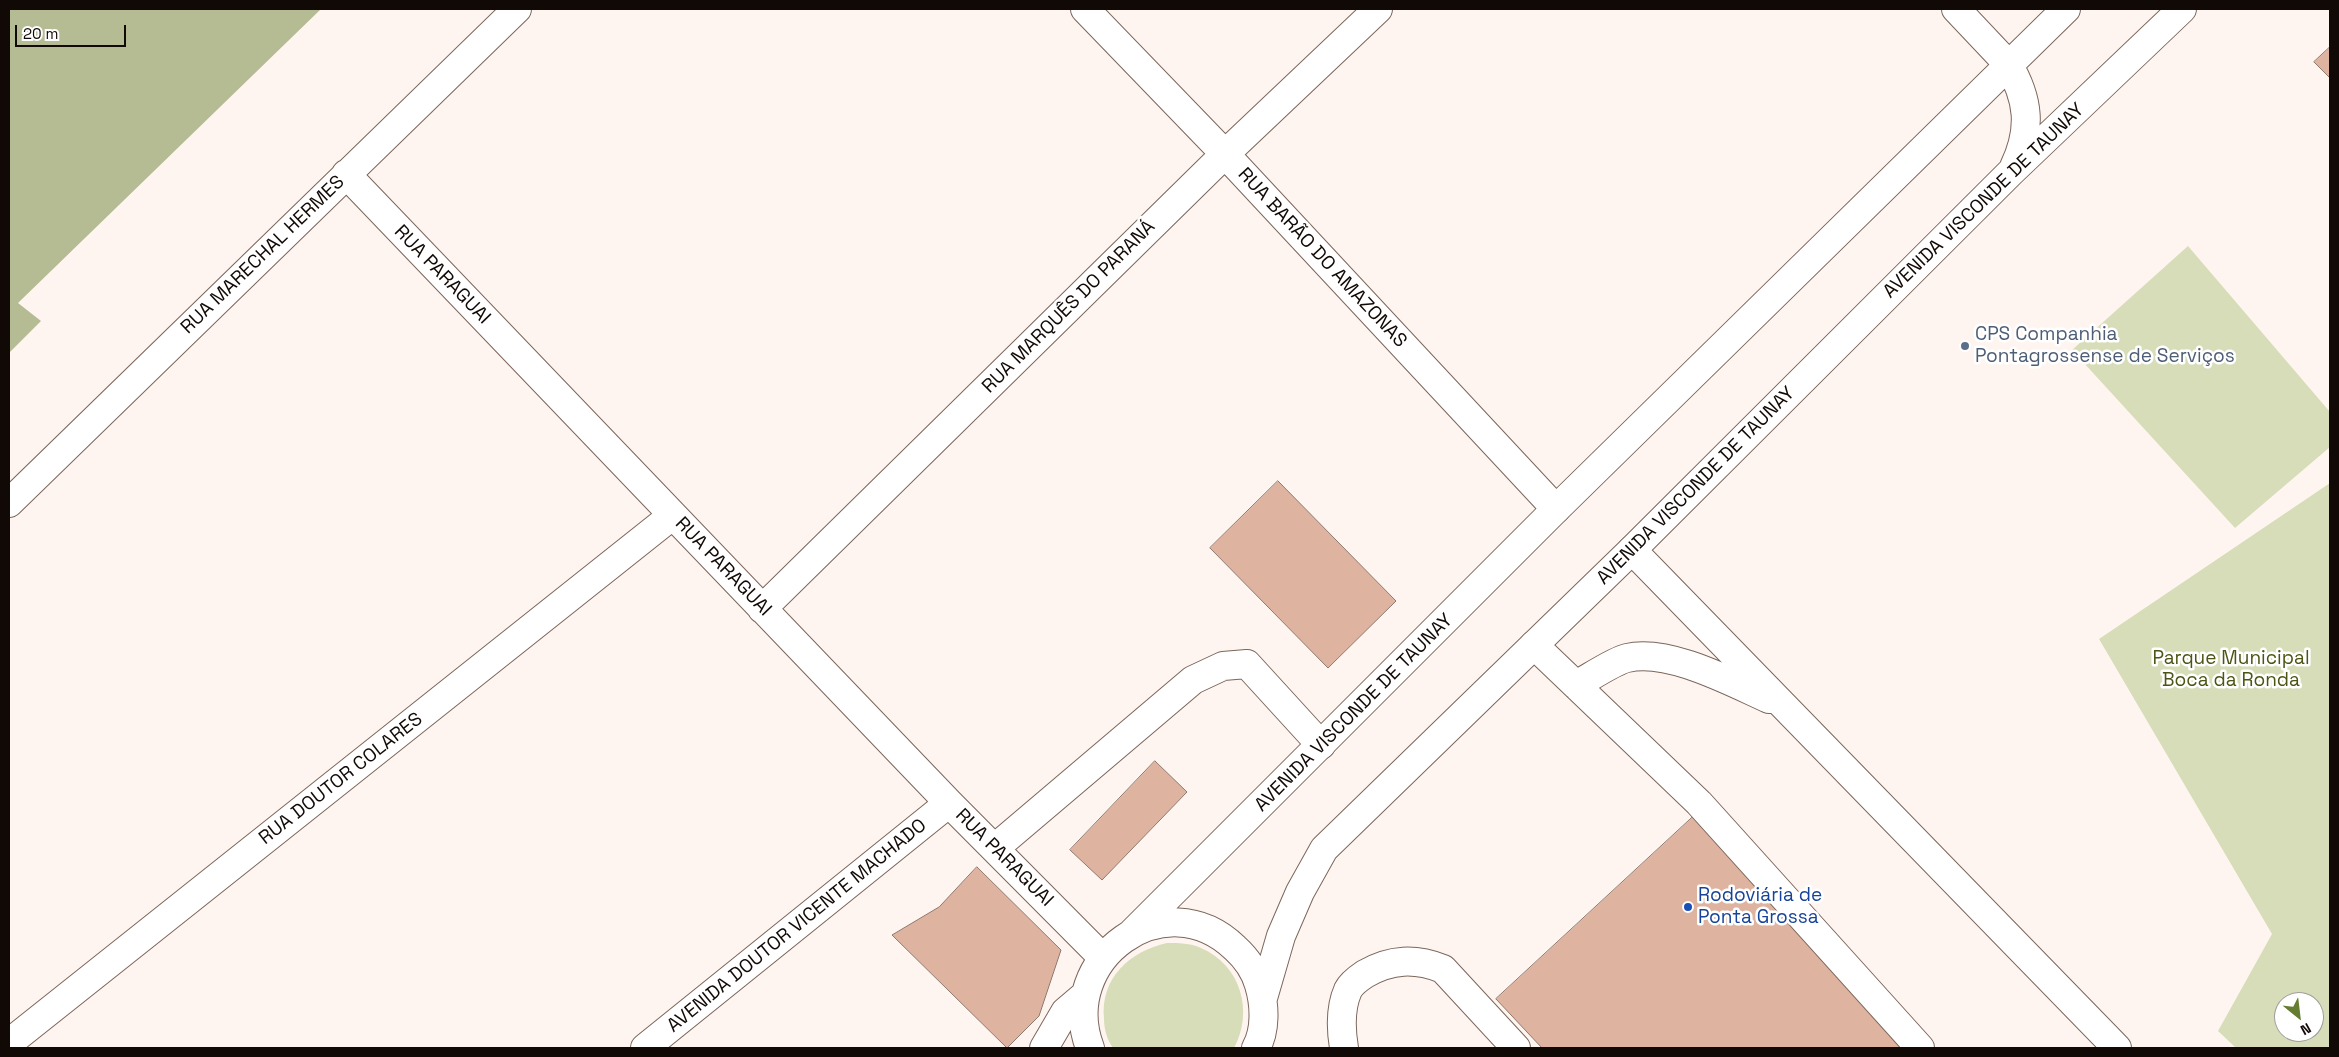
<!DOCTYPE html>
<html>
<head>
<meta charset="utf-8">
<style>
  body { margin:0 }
  #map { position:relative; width:2339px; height:1057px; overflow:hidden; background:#fff5f0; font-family:"Space Grotesk",sans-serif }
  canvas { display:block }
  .frame { position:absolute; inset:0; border:10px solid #110906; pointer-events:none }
  .north { position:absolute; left:2274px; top:992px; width:50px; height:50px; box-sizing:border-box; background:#fff; border:1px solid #a09d9b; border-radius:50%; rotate:151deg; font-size:14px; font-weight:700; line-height:20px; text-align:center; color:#110906 }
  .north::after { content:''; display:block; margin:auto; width:18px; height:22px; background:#647d30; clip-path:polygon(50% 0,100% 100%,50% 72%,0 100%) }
  .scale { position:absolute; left:15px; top:25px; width:111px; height:22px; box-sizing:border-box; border:2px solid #110906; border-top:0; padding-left:6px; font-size:15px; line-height:18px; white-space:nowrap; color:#110906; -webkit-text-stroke:4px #fff; paint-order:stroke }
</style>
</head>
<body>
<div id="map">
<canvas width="2339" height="1057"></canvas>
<div class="frame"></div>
<div class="north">N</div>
<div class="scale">20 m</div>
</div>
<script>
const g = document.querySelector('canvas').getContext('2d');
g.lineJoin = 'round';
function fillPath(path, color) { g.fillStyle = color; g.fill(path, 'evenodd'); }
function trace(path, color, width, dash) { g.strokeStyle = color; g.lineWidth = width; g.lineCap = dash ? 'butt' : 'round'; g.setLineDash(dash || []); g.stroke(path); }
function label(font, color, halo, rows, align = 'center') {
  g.font = font + ' "Space Grotesk",sans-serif'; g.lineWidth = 5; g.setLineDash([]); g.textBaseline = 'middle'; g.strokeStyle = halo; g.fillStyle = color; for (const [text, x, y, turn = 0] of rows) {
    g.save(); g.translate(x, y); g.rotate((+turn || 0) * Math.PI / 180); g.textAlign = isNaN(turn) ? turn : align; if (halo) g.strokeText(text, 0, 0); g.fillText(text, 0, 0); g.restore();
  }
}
const green = new Path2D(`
  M2188 246 2330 412V447L2235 528 2072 350Z
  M2330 483V1048H2236L2218 1031 2272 934 2099 639ZM2284 1002H2314V1032H2284Z
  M1167 943C1179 943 1190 943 1201 948 1241 965 1254 1012 1234 1048H1113C1107 1040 1104 1029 1104 1019 1100 978 1130 951 1167 943Z`);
const forest = new Path2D(`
  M9 9H321L18 303 41 321 9 353Z`);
const building = new Path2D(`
  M2330 47V78L2314 62Z
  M1278 481 1396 601 1328 668 1210 548Z
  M1155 761 1187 792 1102 880 1070 850Z
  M1695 815 1912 1048H1542L1496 999Z
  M977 867 1061 950 1039 1016 1007 1048 892 935 939 907Z`);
const minor = new Path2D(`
  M1085 9 1225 154 1556 509
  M1956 9 2008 64
  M346 174 949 803 1102 957
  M9 503 517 9
  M1632 550 2117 1048
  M762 609 1225 154 1378 9
  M1534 645 1699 803 1920 1048
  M1576 685C1589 678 1614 661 1627 658 1668 648 1731 682 1769 699
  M995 848 1193 680 1223 666 1247 664 1321 745
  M9 1043 673 515
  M645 1048 949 803
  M1344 1048C1341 1030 1340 1008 1348 990 1351 984 1359 978 1365 974 1391 959 1415 958 1443 969L1516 1048`);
const major = new Path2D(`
  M2008 64C2029 99 2032 129 2014 167
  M1133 932 1556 509 2066 9
  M1263 998 1281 936 1300 892 1324 849 1632 550 2011 172 2182 9
  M1044 1048 1065 1012 1085 995
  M1090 1048C1056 959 1165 880 1235 948 1246 958 1255 971 1259 985 1265 1005 1266 1030 1256 1048`);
const markers = [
  [1965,346,5,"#5c6f8a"],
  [1688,907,5,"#1a4fb4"]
];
const streetNames = [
  ["AVENIDA VISCONDE DE TAUNAY",1984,201,-44],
  ["RUA MARECHAL HERMES",263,255,-44],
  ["RUA BARÃO DO AMAZONAS",1322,258,47],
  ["RUA PARAGUAI",442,275,46],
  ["RUA MARQUÊS DO PARANÁ",1069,307,-45],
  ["AVENIDA VISCONDE DE TAUNAY",1696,486,-45],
  ["RUA PARAGUAI",723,567,46],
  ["AVENIDA VISCONDE DE TAUNAY",1354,713,-45],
  ["RUA DOUTOR COLARES",341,779,-38],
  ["RUA PARAGUAI",1004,858,45],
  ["AVENIDA DOUTOR VICENTE MACHADO",797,926,-39]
];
const serviceNames = [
  ["CPS Companhia",1975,335],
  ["Pontagrossense de Serviços",1975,357]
];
const parkNames = [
  ["Parque Municipal",2231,659],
  ["Boca da Ronda",2231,681]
];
const transitNames = [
  ["Rodoviária de",1698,896],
  ["Ponta Grossa",1698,918]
];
fillPath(green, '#d7ddb8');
fillPath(forest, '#b5bb92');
fillPath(building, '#deb4a1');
trace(building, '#8f796f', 1);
trace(minor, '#7b665b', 30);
trace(major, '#7b665b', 30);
trace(minor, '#fff', 28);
trace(major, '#fff', 28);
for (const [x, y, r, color] of markers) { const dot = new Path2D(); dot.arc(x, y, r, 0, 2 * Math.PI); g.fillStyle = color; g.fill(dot); trace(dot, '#fff', 2); }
label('19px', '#110906', '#fff', streetNames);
label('19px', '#4e5e75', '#fff', serviceNames, 'left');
label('19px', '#4e5413', '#fff', parkNames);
label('19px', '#164399', '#fff', transitNames, 'left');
</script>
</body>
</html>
